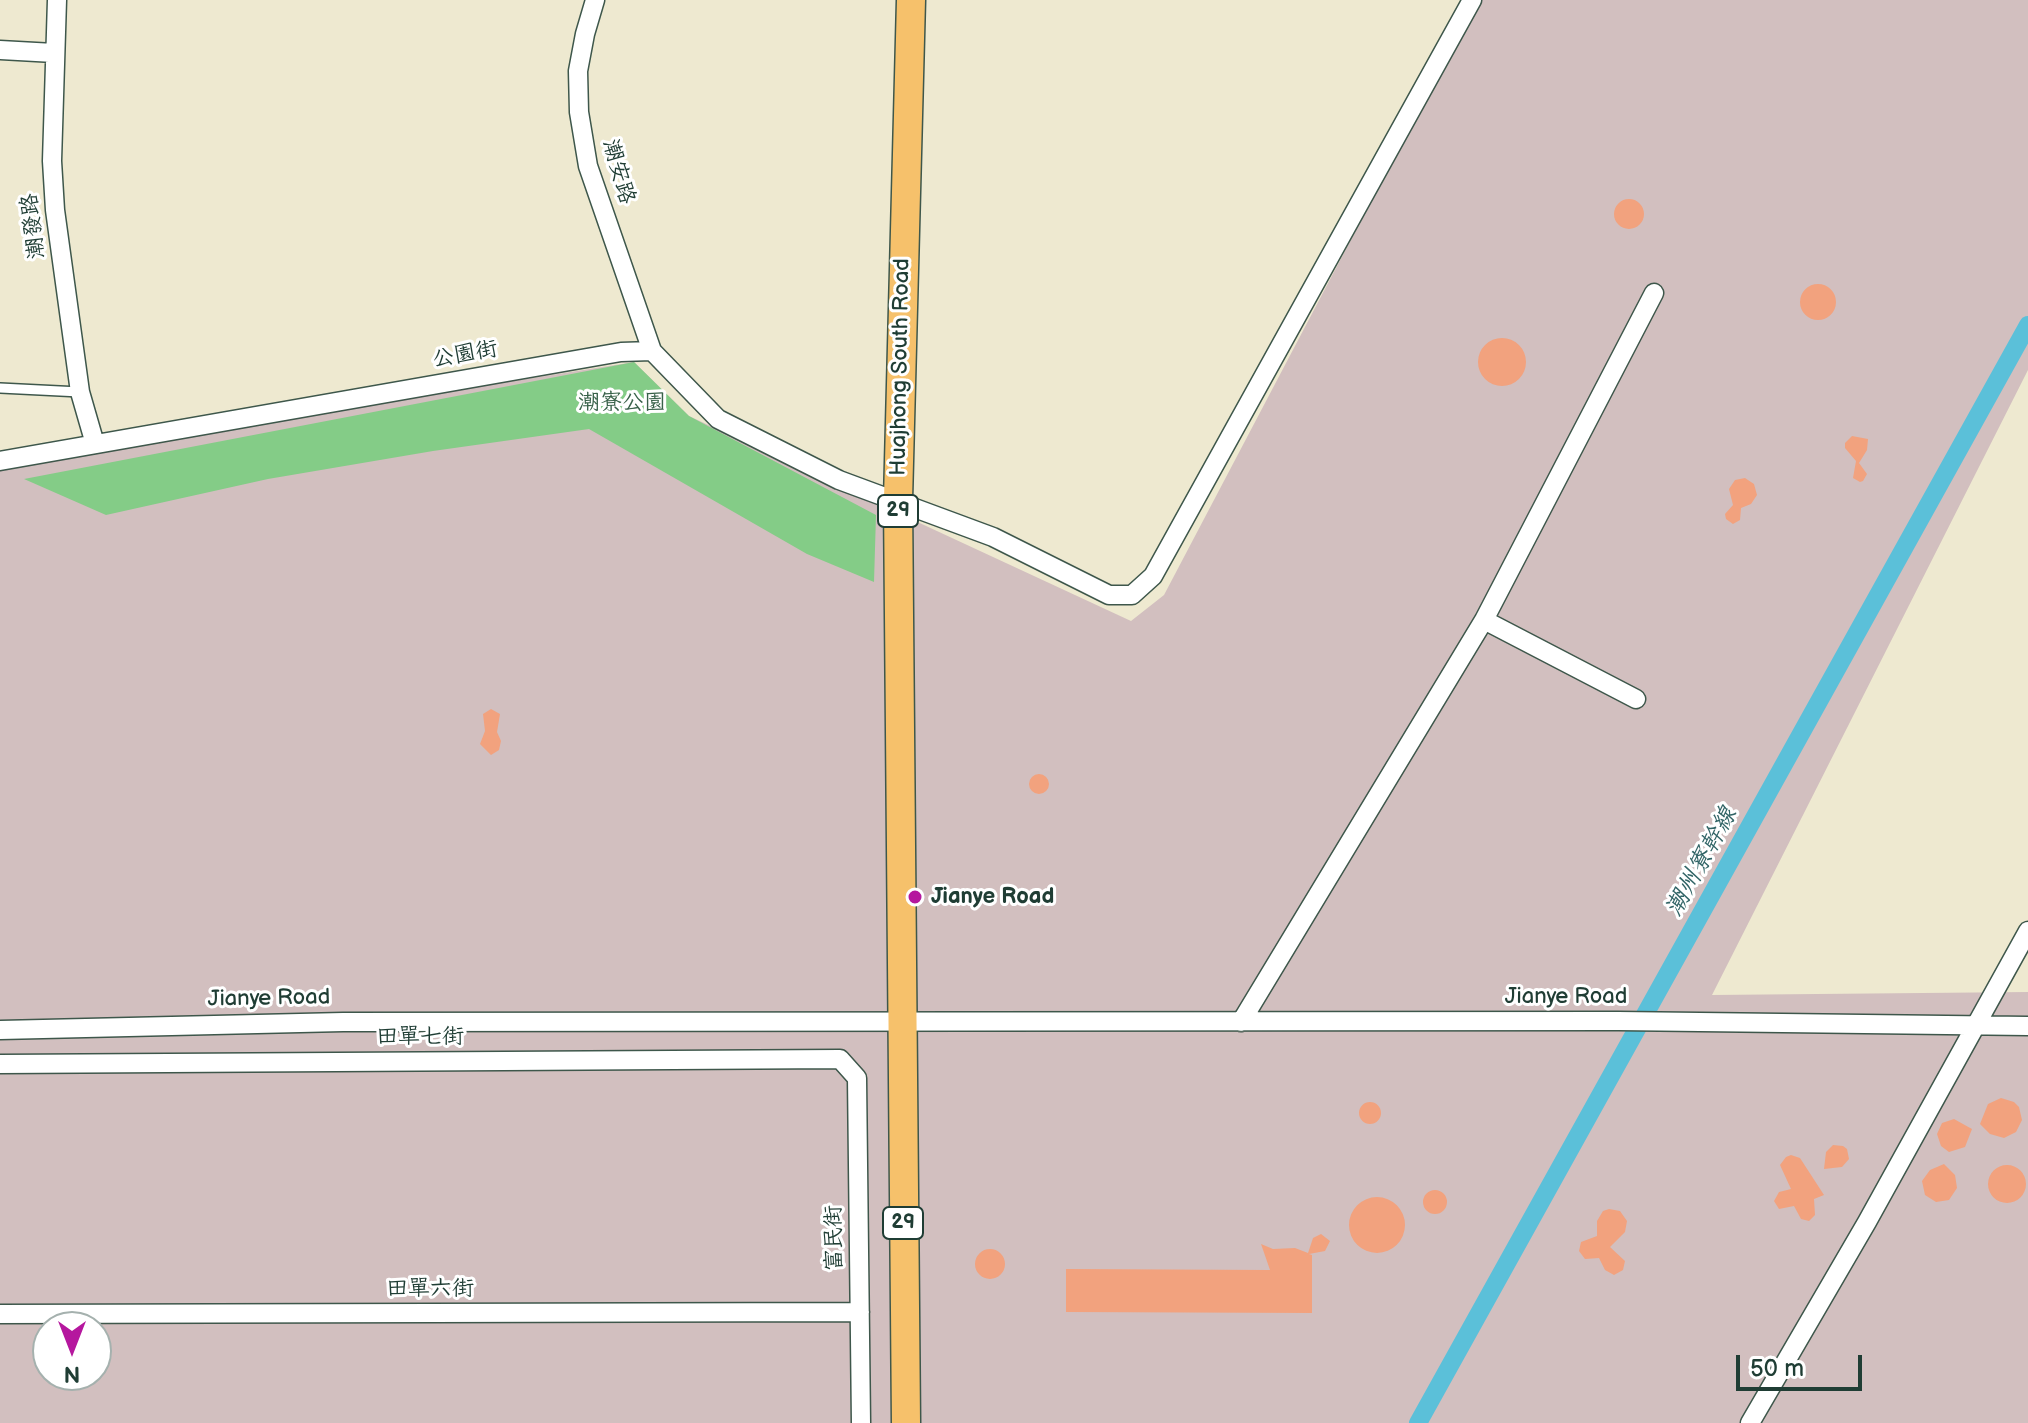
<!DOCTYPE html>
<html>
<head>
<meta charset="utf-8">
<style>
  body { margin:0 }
  #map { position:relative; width:2028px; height:1423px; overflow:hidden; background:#eee9d0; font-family:"Balsamiq Sans",sans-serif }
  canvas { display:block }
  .north { position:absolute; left:32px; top:1311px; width:80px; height:80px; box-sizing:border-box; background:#fff; border:2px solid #a5b1ae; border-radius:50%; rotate:180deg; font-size:22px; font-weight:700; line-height:32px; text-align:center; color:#1f3d34 }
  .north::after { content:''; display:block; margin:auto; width:28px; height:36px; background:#b5179e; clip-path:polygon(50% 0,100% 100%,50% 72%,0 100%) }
  .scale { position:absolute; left:1736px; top:1355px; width:126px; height:36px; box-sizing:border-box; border:4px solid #1f3d34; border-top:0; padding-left:10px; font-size:24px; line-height:28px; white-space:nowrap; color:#1f3d34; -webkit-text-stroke:6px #fff; paint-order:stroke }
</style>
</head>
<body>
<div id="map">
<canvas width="2028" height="1423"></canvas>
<div class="north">N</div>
<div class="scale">50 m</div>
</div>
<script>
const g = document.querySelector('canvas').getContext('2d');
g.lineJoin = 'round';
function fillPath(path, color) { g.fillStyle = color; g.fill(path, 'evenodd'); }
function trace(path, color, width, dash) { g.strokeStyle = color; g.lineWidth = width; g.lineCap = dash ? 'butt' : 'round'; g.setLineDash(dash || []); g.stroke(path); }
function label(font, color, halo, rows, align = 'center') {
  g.font = font + ' "Balsamiq Sans","LXGW WenKai TC",sans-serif'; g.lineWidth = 6; g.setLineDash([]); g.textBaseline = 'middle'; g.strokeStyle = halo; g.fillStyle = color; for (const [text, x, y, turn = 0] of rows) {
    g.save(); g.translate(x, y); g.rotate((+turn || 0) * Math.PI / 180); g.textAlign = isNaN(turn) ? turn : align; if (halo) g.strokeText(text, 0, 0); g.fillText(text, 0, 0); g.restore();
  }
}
const industrial = new Path2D(`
  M1477 0H2028V370L1712 995 2028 992V1423H0V462L634 362 689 416 1131 621 1164 595ZM48 1327H96V1375H48Z`);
const green = new Path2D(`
  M634 362 689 416 876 515 874 582 807 554 589 429 433 451 268 479 106 515 24 479Z`);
const canal = new Path2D(`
  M1418 1423 2028 325`);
const building = new Path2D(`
  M1614 214a15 15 0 1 1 30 0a15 15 0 1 1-30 0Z
  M1800 302a18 18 0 1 1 36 0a18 18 0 1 1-36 0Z
  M1478 362a24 24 0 1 1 48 0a24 24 0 1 1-48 0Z
  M1852 436 1868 439 1867 450 1859 463 1867 474 1863 481 1860 482 1853 478 1856 461 1845 448V443Z
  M1745 478 1754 484 1757 495 1751 504 1741 508 1740 520 1733 524 1726 519 1725 514 1733 505 1729 489 1735 480Z
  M491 709 500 714 497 732 501 741 499 750 491 755 480 744 485 731 483 714Z
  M1029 784a10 10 0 1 1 20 0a10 10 0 1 1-20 0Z
  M2001 1098 2014 1102 2019 1107 2022 1120 2016 1132 2004 1138 1990 1134 1980 1124 1988 1104Z
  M1359 1113a11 11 0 1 1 22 0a11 11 0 1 1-22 0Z
  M1954 1119 1972 1129 1965 1147 1949 1152 1941 1146 1937 1134 1942 1123Z
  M1833 1145 1843 1146 1847 1149 1849 1159 1842 1167 1824 1169 1826 1152Z
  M1791 1155 1800 1158 1824 1195 1814 1199 1815 1215 1809 1221 1801 1219 1794 1206 1779 1209 1774 1201 1779 1192 1791 1189 1780 1165 1786 1157Z
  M1944 1164 1955 1175 1957 1188 1949 1200 1936 1202 1925 1195 1922 1181 1930 1170Z
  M1988 1184a19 19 0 1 1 38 0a19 19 0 1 1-38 0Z
  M1423 1202a12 12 0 1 1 24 0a12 12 0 1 1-24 0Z
  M1349 1225a28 28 0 1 1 56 0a28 28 0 1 1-56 0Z
  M1609 1209 1620 1211 1627 1221 1625 1232 1610 1247 1625 1261 1623 1270 1614 1275 1605 1270 1599 1258 1585 1259 1579 1251 1581 1242 1597 1236V1221L1603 1211Z
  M1321 1234 1330 1241 1325 1251 1309 1254 1312 1255V1313L1066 1312V1269L1270 1270 1261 1244 1273 1249 1295 1248 1308 1253 1313 1238Z
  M975 1264a15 15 0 1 1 30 0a15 15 0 1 1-30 0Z`);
const service = new Path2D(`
  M0 388 80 392`);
const minor = new Path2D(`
  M57 0 52 161 55 210 80 392 95 444
  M595 0 585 34 578 71 579 112 588 166 652 351
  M0 50 54 53
  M0 461 621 352 652 351 718 419 839 480 993 537 1109 595H1132L1153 576 1472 0
  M1484 620 1636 699
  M1241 1022 1484 620 1654 293
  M0 1030 343 1022 1618 1021 2028 1026
  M0 1064 840 1059 857 1078 861 1423
  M0 1314 860 1312
  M1750 1423 1867 1222 2028 931`);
const primary = new Path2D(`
  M906 1423 898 500 911 0`);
const markers = [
  [915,897,8,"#b5179e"]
];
const shields = [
  [898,511,40],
  [903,1223,40]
];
const shieldNames = [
  ["29",898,511],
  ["29",903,1223]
];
const streetNames = [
  ["潮安路",618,172,74],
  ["潮發路",34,226,-97],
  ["公園街",465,355,-10],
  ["Huajhong South Road",901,367,-89],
  ["Jianye Road",1566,997],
  ["Jianye Road",269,999,-1],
  ["田單七街",420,1037],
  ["富民街",835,1238,-91],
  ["田單六街",430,1289]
];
const parkNames = [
  ["潮寮公園",622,403]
];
const poiNames = [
  ["Jianye Road",931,897]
];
const waterNames = [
  ["潮州寮幹線",1702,862,-61]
];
fillPath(industrial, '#d2bfbf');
fillPath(green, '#84cc87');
trace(canal, '#5bc0d9', 18);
fillPath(building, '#f2a27e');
trace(service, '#3e574b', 12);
trace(minor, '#3e574b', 21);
trace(primary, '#3e574b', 31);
trace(service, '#fff', 9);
trace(minor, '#fff', 18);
trace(primary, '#f6c16b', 28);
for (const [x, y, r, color] of markers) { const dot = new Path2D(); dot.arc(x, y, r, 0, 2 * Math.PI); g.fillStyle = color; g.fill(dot); trace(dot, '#fff', 3); }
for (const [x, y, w] of shields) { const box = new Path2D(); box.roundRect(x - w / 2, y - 16, w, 32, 6); g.fillStyle = '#fff'; g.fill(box); trace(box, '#1f3d34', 2); }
label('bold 20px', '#1f3d34', null, shieldNames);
label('22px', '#1f3d34', '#fff', streetNames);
label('22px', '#386149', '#fff', parkNames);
label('bold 22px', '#1f3d34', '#fff', poiNames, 'left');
label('italic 24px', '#316466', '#fff', waterNames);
</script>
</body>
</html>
